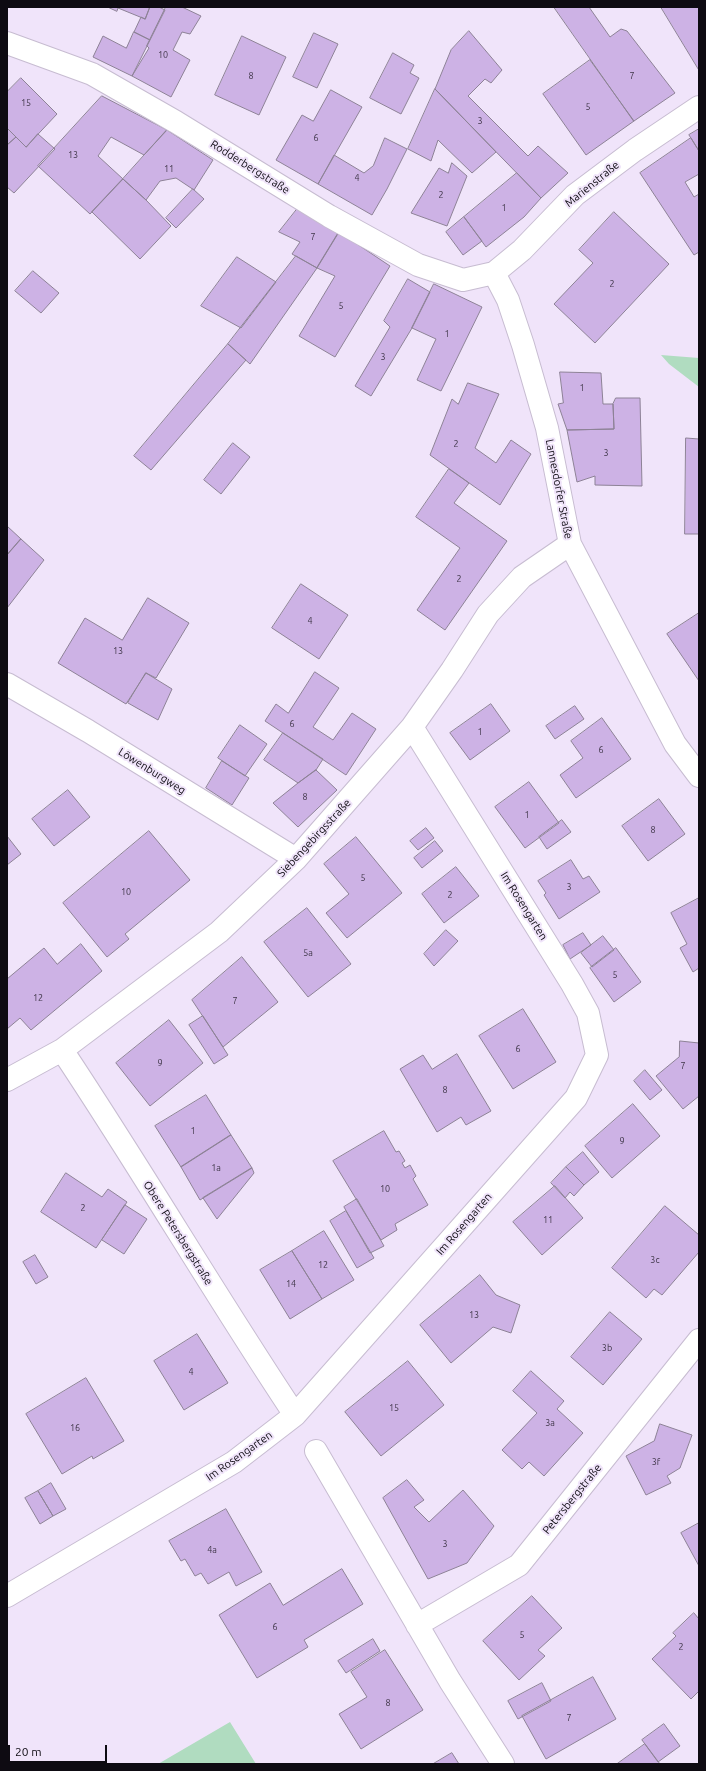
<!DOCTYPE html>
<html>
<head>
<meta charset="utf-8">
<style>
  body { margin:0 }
  #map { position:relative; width:706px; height:1771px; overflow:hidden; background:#f0e4fa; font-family:Ubuntu,sans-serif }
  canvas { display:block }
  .frame { position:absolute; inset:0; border:8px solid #0e0b12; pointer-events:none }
  .scale { position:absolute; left:8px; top:1745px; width:99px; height:18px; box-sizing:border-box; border:2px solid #0e0b12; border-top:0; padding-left:5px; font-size:12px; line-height:14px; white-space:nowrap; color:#0e0b12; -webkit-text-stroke:3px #f0e4fa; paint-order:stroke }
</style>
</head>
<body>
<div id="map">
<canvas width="706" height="1771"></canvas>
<div class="frame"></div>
<div class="scale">20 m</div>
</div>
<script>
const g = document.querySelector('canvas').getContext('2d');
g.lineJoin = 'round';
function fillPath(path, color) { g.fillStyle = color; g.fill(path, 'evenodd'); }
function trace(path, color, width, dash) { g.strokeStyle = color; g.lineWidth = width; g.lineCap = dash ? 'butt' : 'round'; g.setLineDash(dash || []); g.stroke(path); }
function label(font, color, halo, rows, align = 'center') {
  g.font = font + ' Ubuntu,sans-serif'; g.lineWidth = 4; g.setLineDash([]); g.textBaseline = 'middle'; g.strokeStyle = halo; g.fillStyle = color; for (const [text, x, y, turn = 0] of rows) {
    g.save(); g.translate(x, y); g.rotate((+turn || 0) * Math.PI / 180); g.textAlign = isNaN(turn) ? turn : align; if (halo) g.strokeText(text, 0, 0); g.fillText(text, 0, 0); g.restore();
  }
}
const green = new Path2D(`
  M661 355 699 358V387L669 364Z
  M230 1722 256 1764H158Z`);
const building = new Path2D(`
  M108 7H150L145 19 118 8 117 11Z
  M150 7H159L165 10 150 40 134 32 141 17 145 19Z
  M166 7H182L201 16 190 34 182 32 173 50 190 60 171 97 132 76 149 48 147 46Z
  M554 7H589L610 37 621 29 627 31 675 93 634 121Z
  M661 7H699V70Z
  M469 31 502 70 491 83 485 79 468 96 528 156 538 146 568 173 541 198 435 89 451 50Z
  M134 32 150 40 132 76 93 57 103 36 126 48Z
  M314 33 338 44 317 88 293 77Z
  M242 36 286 57 259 115 215 95Z
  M393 53 414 65 410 73 419 78 401 114 370 98Z
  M590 60 634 121 586 155 543 94Z
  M21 78 57 114 26 147 7 128V92Z
  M435 89 496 152 472 173 438 140 431 161 408 149Z
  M331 90 362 107 318 184 276 160 302 115 313 121Z
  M102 96 167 130 144 155 111 137 98 156 123 179 90 214 38 166Z
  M7 128 16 137 7 145Z
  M699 129V151L689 135Z
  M167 130 213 160 194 190 176 178 160 181 146 200 123 179Z
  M38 134 55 149 14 193 7 187V145L16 137 26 147Z
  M385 138 407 149 387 189 372 215 318 184 334 155 364 173 373 166Z
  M691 138 699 151V174L685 182 694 197 699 194V252L694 255 640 173Z
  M452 163 467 176 447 226 411 213 439 168 448 173Z
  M517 173 541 198 524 217 486 247 464 217Z
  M123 179 146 200 171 226 140 259 92 212Z
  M193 189 204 199 176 228 166 218Z
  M298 208 339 232 317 268 292 254 300 242 279 232Z
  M614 212 669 264 595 343 554 304 593 263 579 250Z
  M464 217 482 241 463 255 446 232Z
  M339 232 390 266 335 357 299 336 335 276 317 268Z
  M296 256 317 268 250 364 228 344Z
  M237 257 276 282 241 328 201 306Z
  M33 271 59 293 41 313 15 291Z
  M408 279 430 292 412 328 371 396 355 386 390 327 384 321Z
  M434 284 482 307 441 391 417 380 436 339 412 328Z
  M228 344 246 360 151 470 134 456Z
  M560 372 601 373 603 404H613L614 429 567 430 558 404 563 403Z
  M468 383 499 394 475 448 496 463 511 440 531 454 500 505 430 455 452 399 458 404Z
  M616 398H640L642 486 595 485V476L577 482 567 430 614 429 613 404Z
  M686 438 699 439V534H685Z
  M233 443 250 457 221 494 204 480Z
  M449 469 469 483 454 503 507 541 445 630 417 610 460 548 416 517Z
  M7 526 21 539 7 555Z
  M21 539 44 560 7 608V555Z
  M301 584 348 615 319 659 272 628Z
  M148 598 189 623 156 678 146 673 126 704 58 663 85 618 122 640Z
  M699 613V681L667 634Z
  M315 672 339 688 313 727 333 740 352 713 376 729 346 775 265 721 276 704 288 713Z
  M146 673 172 689 158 720 128 703Z
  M491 704 510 731 470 760 450 733Z
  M575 706 584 719 555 739 546 726Z
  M602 718 631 759 576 798 560 775 583 758 571 741Z
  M240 725 267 744 245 776 218 758Z
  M283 733 323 759 316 770 298 783 264 760Z
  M222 761 249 778 232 805 206 788Z
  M316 770 337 790 298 827 273 803 298 783Z
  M529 782 559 823 525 848 495 807Z
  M68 790 90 817 54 846 32 819Z
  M659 799 685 834 648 861 622 826Z
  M562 820 571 832 547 849 539 837Z
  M426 828 434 838 418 850 410 841Z
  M149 831 190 880 125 934 129 939 107 957 63 903Z
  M7 836 21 854 7 865Z
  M356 837 402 893 347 938 326 913 349 894 324 864Z
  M435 841 443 851 422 868 414 858Z
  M571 860 583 879 589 876 600 892 559 919 544 895 546 893 538 881Z
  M456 867 479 896 444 923 422 894Z
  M699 898V968L693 972 680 948 687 944 671 913Z
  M307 908 351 964 308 997 264 942Z
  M446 930 458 941 434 966 424 954Z
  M583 933 591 945 570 959 563 945Z
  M603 936 614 950 592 967 581 953Z
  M81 944 102 971 31 1030 20 1018 7 1029V979L44 948 57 964Z
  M616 948 641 982 614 1002 590 968Z
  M242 957 278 1002 223 1047 192 1000Z
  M523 1009 556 1062 513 1089 479 1036Z
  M203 1016 228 1055 214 1064 189 1025Z
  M169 1020 203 1063 150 1106 116 1063Z
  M680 1041 699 1043V1096L683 1109 656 1076 679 1057Z
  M457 1054 491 1111 466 1125 461 1117 437 1132 400 1069 423 1055 432 1069Z
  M645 1070 662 1090 650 1100 634 1081Z
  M206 1095 231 1135 181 1167 155 1126Z
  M633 1104 660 1136 612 1178 585 1146Z
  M384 1131 396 1152 399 1151 405 1161 402 1163 405 1168 410 1165 416 1176 413 1179 428 1205 395 1224 397 1230 381 1240 333 1161Z
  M231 1135 252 1168 200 1200 181 1167Z
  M583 1152 599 1172 584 1185 566 1167Z
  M566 1167 584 1185 574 1196 570 1192 565 1198 551 1183Z
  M252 1168 254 1173 217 1219 203 1198Z
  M66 1173 102 1197 108 1189 127 1202 96 1248 41 1212Z
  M555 1186 583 1218 542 1255 513 1222Z
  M357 1199 384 1246 370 1253 344 1207Z
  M125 1205 147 1219 124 1254 102 1240Z
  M665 1206 699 1235V1252L662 1295 654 1289 646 1298 612 1268Z
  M346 1211 374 1258 357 1268 330 1221Z
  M324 1231 354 1280 322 1299 292 1251Z
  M292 1251 322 1299 290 1319 260 1270Z
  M35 1255 48 1277 36 1284 23 1262Z
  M480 1275 496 1295 520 1305 511 1333 493 1327 451 1363 420 1325Z
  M610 1312 642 1339 603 1385 571 1357Z
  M197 1334 228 1383 184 1410 154 1361Z
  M408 1361 444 1405 381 1456 345 1412Z
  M531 1371 564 1401 557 1409 583 1433 544 1476 529 1462 522 1469 502 1450 537 1413 513 1391Z
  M86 1378 124 1441 93 1459 92 1456 62 1474 26 1414Z
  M660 1424 692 1435 680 1468 667 1476 671 1483 646 1495 626 1456 654 1441Z
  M407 1480 424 1500 414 1507 429 1522 463 1490 494 1526 467 1563 428 1579 383 1498Z
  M51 1483 66 1509 53 1516 38 1491Z
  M38 1491 53 1516 40 1524 25 1498Z
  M226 1509 262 1572 236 1586 229 1572 208 1584 201 1573 195 1576 185 1559 181 1561 169 1541Z
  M699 1523V1566L681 1533Z
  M342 1569 363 1604 304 1640 308 1647 257 1678 219 1615 270 1583 283 1605Z
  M532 1596 562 1628 538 1650 545 1656 519 1680 483 1641Z
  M694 1613 699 1619V1691L691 1699 652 1659 676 1636 673 1633Z
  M373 1639 380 1651 346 1673 338 1661Z
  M385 1650 423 1710 361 1749 339 1714 367 1697 351 1672Z
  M593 1677 616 1719 546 1759 522 1716Z
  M542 1683 551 1701 518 1719 508 1701Z
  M664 1724 680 1746 658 1762 642 1740Z
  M645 1744 660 1764H617Z
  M452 1753 459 1764H433Z`);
const street = new Path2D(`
  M7 43 92 74 176 122 329 216 418 265 463 280 494 273 522 250 575 195 635 150 699 107
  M494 273 508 300 523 345 547 428 570 544 675 744 699 776
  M7 684 88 731 296 859
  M62 1050C142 1170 215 1295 295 1415
  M7 1080 62 1050 219 932 296 859 412 727 452 670 488 614 522 577 570 544
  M316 1451 450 1681 503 1764
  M7 1596 234 1462 295 1415 576 1098 597 1055 588 1013 572 984 412 727
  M417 1625 519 1565 699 1340`);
const numberNames = [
  ["10",163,55],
  ["8",251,76],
  ["7",632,76],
  ["15",26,103],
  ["5",588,107],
  ["3",480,121],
  ["6",316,138],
  ["13",73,155],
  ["11",169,169],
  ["4",357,178],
  ["2",441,195],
  ["1",504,208],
  ["7",313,237],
  ["2",612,284],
  ["5",341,306],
  ["1",447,334],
  ["3",383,357],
  ["1",582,388],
  ["2",456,444],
  ["3",606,453],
  ["2",459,579],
  ["4",310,621],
  ["13",118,651],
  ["6",292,724],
  ["1",480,732],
  ["6",601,750],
  ["8",305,797],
  ["1",527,815],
  ["8",653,830],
  ["5",363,878],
  ["3",569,887],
  ["10",126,892],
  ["2",450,895],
  ["5a",308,953],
  ["5",615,975],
  ["12",38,998],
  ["7",235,1001],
  ["6",518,1049],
  ["9",160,1063],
  ["7",683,1066],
  ["8",445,1090],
  ["1",193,1131],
  ["9",622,1141],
  ["1a",216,1168],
  ["10",385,1189],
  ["2",83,1208],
  ["11",548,1220],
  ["3c",655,1260],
  ["12",323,1265],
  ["14",291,1284],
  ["13",474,1315],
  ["3b",607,1348],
  ["4",191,1372],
  ["15",394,1408],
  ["3a",550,1423],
  ["16",75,1428],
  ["3f",656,1462],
  ["3",445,1544],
  ["4a",212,1550],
  ["6",275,1627],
  ["5",522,1635],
  ["2",681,1647],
  ["8",388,1703],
  ["7",569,1718]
];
const streetNames = [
  ["Rodderbergstraße",250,167,32],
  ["Marienstraße",592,184,-39],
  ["Lannesdorfer Straße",559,489,79],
  ["Löwenburgweg",152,771,32],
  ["Siebengebirgsstraße",314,838,-47],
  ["Im Rosengarten",524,906,58],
  ["Im Rosengarten",464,1224,-49],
  ["Obere Petersbergstraße",178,1233,58],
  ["Im Rosengarten",239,1456,-35],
  ["Petersbergstraße",572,1499,-51]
];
fillPath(green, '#b0dcc0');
fillPath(building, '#cdb2e5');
trace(building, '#8d8296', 1);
trace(street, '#c7bcd1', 24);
trace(street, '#fff', 22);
label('9px', '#3e3547', null, numberNames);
label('11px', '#0e0b12', '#f0e4fa', streetNames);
</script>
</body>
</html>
